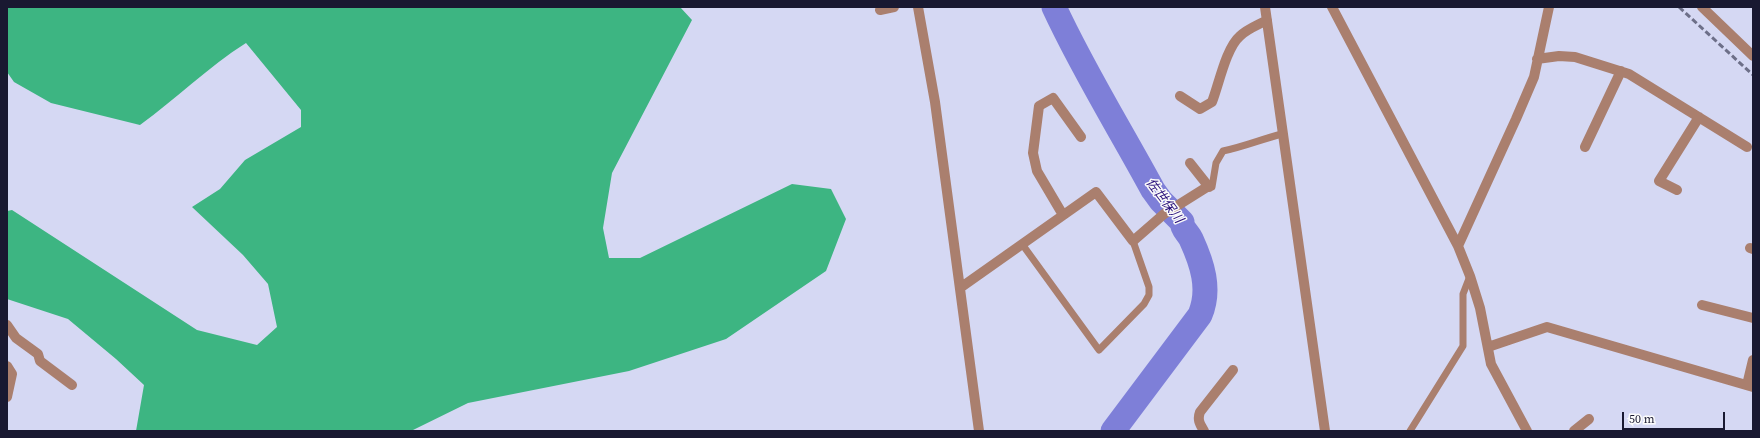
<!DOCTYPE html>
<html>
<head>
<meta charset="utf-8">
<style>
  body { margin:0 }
  #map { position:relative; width:1760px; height:438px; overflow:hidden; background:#d5d8f3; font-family:"Source Serif 4",serif }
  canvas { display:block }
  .frame { position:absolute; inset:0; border:8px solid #191931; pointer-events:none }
  .scale { position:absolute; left:1622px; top:412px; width:103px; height:18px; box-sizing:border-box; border:2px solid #191931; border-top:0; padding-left:5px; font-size:12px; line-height:14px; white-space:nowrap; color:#191931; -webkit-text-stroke:3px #fbfbfb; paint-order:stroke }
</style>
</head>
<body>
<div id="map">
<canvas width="1760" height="438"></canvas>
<div class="frame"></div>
<div class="scale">50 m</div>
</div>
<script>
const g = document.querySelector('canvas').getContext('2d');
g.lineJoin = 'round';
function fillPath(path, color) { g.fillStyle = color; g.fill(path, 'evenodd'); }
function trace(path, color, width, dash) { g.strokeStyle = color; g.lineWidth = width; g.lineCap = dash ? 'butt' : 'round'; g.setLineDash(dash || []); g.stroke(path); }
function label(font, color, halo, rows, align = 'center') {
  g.font = font + ' "Source Serif 4","Noto Sans JP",serif'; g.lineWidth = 3; g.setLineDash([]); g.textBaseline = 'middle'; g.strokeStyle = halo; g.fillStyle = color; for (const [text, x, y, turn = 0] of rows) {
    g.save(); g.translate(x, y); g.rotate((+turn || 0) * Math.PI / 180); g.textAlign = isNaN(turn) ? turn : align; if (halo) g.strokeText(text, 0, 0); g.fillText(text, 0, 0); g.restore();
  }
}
const forest = new Path2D(`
  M7 7H680L692 20 612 173 603 228 609 258H640L792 184 831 189 846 219 826 271 726 339 629 371 468 403 411 431H136L144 385 116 359 68 319 7 299V211L12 210 197 330 257 345 277 327 268 284 243 255 192 207 220 189 245 160 301 127V110L246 43C208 67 176 99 140 125L51 103 14 82 7 72Z`);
const river = new Path2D(`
  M1054 7C1083 70 1120 129 1153 190L1161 201 1182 222C1182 229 1188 233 1191 239 1202 263 1211 289 1200 315L1113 431`);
const lane = new Path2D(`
  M1207 187H1212L1216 163 1223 151C1243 147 1262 139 1282 134
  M1022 244 1099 350 1144 304 1149 295V287L1133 241
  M1410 431 1463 346V294L1470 276`);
const street = new Path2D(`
  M918 7 935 102 979 431
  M1265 7 1325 431
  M1332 7 1458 246 1470 276 1480 308 1491 364 1527 431
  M1702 7 1753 56
  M880 10 894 7
  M1537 59 1559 56 1575 57 1629 74 1747 147
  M1180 96 1200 109 1212 102C1219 84 1226 48 1240 36 1247 29 1258 25 1267 20
  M1585 147 1621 71
  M1190 163 1209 187
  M1677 190 1659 181 1699 117
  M1063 215 1037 171 1033 153 1039 106 1053 98 1081 137
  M1458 246 1516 119 1534 77 1549 7
  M1750 248 1753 249
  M960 288 1096 192 1133 241 1164 214 1207 187
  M1702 305 1753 318
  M7 325 16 338 38 354 40 361 72 385
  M1488 347 1547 327 1753 387
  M7 366 12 374 7 397
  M1747 385 1753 360
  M1204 431C1200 424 1197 420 1200 412L1233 370
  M1574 431 1589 419`);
const rail = new Path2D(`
  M1679 7 1753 75`);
const waterNames = [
  ["佐世保川",1164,201,53]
];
fillPath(forest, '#3db582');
trace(river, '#7e7fd8', 25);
trace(lane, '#aa7f6e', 7);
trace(street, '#aa7f6e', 10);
trace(rail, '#6d6f88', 3, [6, 3]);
label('italic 13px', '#29107b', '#fbfbfb', waterNames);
</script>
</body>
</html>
